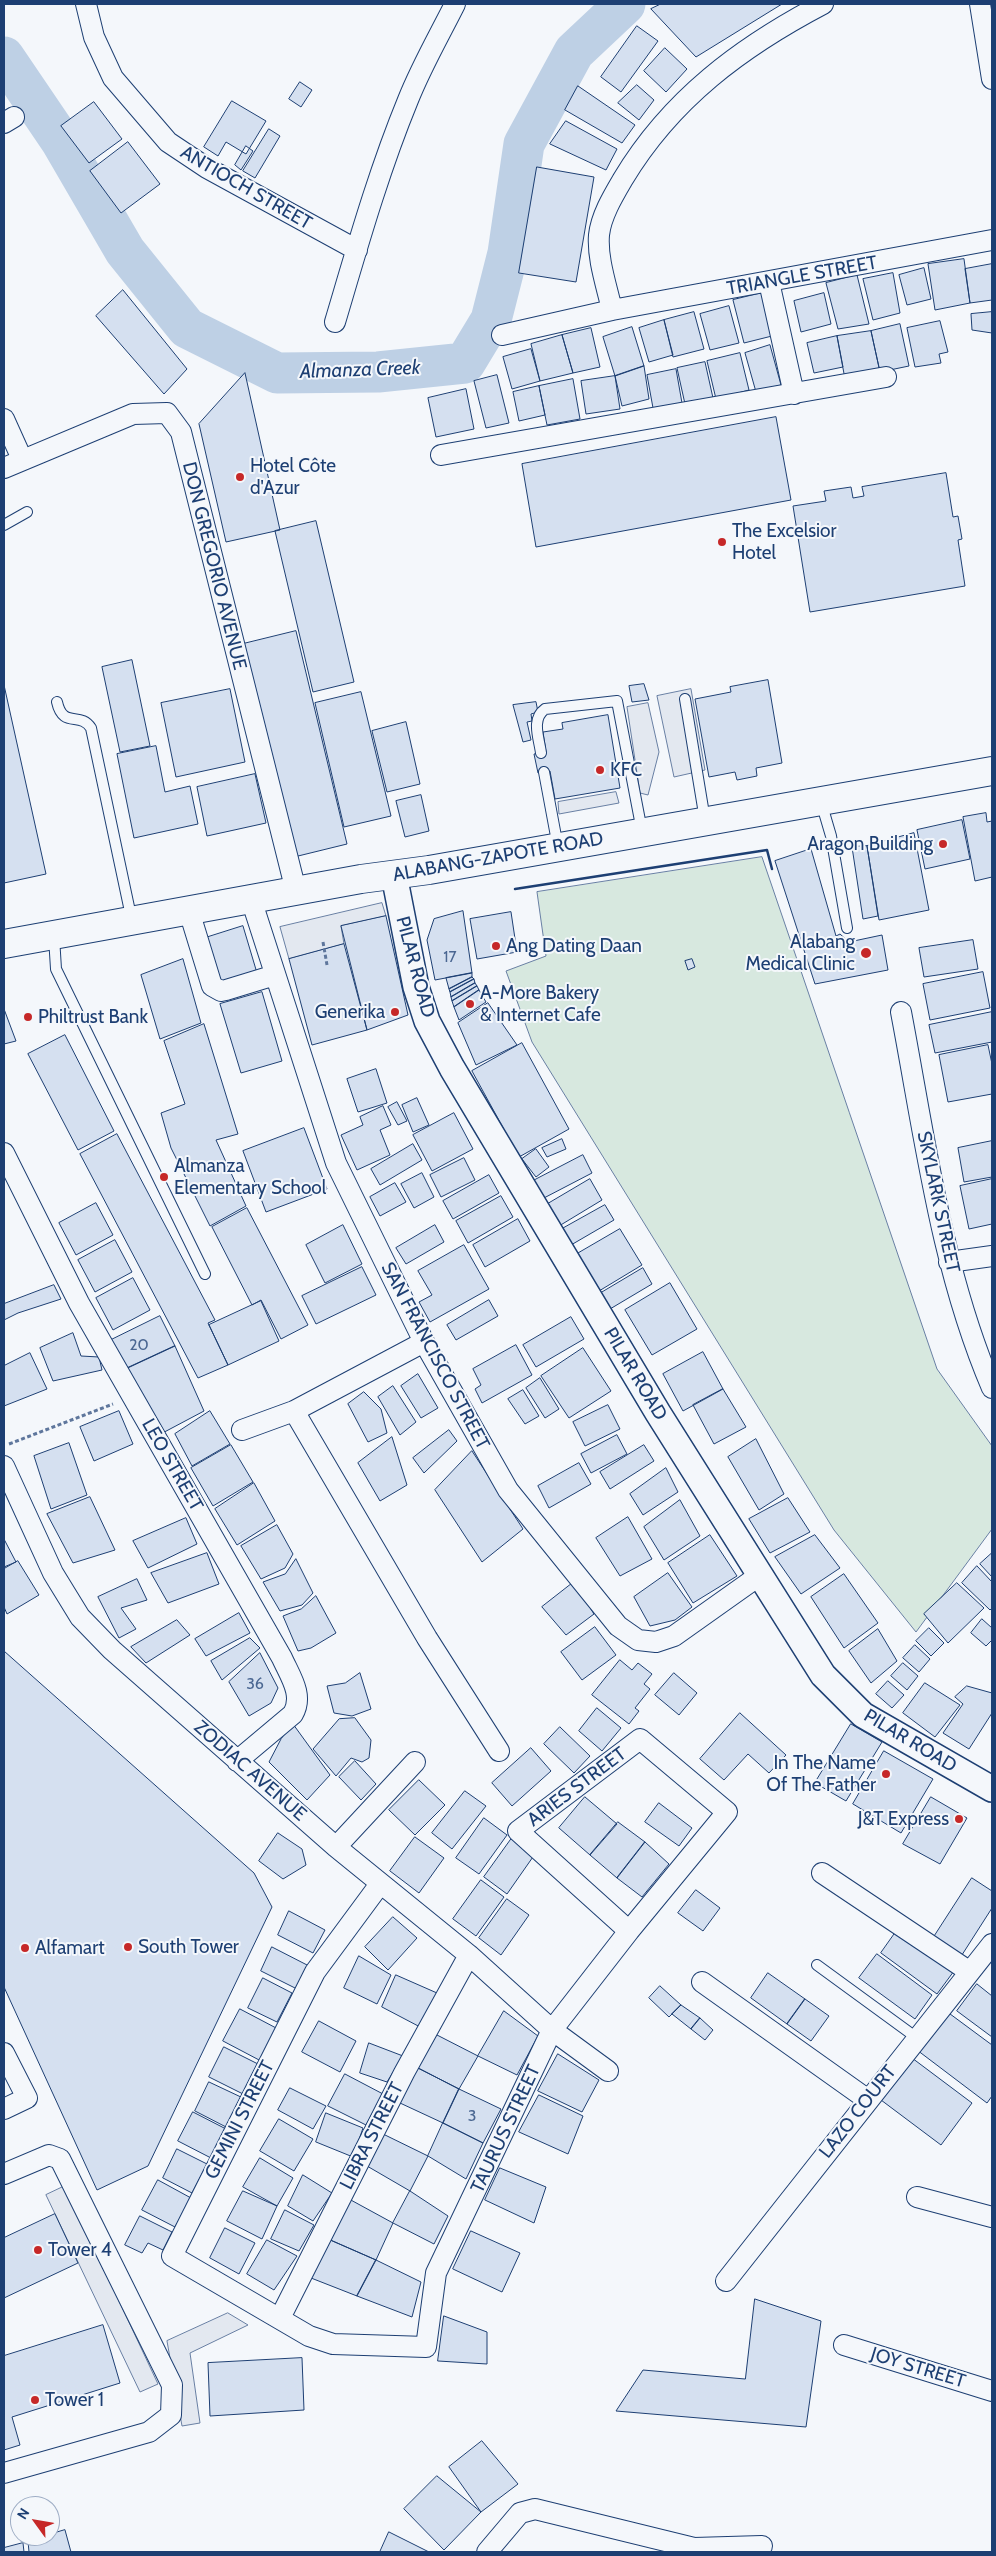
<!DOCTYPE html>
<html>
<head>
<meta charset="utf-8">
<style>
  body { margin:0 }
  #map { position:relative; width:996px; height:2556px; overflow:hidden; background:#f4f7fb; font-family:Cabin,sans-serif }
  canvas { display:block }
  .frame { position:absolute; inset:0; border:5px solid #1d3f73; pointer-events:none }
  .north { position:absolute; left:10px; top:2496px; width:50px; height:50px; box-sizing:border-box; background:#f4f7fb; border:1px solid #9eadc5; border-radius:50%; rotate:302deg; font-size:14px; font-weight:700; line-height:20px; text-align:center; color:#1d3f73 }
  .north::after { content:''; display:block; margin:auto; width:18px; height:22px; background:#c62828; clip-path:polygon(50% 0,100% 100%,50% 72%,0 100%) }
</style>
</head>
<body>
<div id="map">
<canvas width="996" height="2556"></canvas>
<div class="frame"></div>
<div class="north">N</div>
</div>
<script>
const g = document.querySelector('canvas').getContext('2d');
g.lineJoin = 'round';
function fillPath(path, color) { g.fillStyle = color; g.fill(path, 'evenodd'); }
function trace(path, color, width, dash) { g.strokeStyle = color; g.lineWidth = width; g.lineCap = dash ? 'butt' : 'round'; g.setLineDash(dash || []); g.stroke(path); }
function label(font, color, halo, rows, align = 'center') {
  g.font = font + ' Cabin,sans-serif'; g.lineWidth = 4; g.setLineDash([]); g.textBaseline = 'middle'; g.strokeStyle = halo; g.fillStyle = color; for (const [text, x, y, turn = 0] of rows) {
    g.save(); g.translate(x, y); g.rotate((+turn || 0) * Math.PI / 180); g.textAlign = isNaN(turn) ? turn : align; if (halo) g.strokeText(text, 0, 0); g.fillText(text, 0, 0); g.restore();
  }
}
const green = new Path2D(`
  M762 857 937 1369 992 1446V1529L916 1632 834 1530 532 1042 506 971 546 956 537 892Z`);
const parking = new Path2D(`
  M691 689 705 770 674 777 657 696Z
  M648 703 659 752 648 795 640 793 627 707Z
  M616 792 619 803 559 814 558 802Z
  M382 903 386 916 341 926 344 944 289 959 280 927Z
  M65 2186 158 2384 140 2392 46 2195Z
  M228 2313 248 2325 190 2353 200 2423 182 2426 167 2341Z`);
const river = new Path2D(`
  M4 57 61 141 125 251 187 328 277 373 378 372 465 363 491 320 508 253 524 144 574 52 625 4`);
const building = new Path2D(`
  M661 4H782L696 57 651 9Z
  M637 26 658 41 621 92 601 77Z
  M665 48 687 69 666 92 644 71Z
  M300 82 312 90 301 107 289 99Z
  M637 85 654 100 639 120 618 103Z
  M578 86 635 125 622 143 565 110Z
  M232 101 266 121 246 154 226 142 218 156 204 147Z
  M94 102 122 139 89 163 61 126Z
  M566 121 617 149 606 170 550 144Z
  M269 129 280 136 255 178 243 171Z
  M128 142 160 184 121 213 90 171Z
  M246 146 253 151 241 170 235 165Z
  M537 167 594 177 576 282 519 273Z
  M964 259 970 303 935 310 928 264Z
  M992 264V300L970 303 965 269Z
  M924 268 931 299 907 305 899 275Z
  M893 273 900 313 873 320 863 279Z
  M857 275 869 324 838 329 826 283Z
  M123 290 187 369 164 394 96 316Z
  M762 293 772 336 744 343 733 300Z
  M824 293 831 324 801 332 794 301Z
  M729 306 739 343 710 350 700 314Z
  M694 312 704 349 673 357 664 320Z
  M992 312V333L972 330 971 314Z
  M664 320 673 355 649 362 639 328Z
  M940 321 948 352 939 354 941 363 915 367 907 328Z
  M900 324 909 366 880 372 871 331Z
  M632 327 644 366 615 376 603 337Z
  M591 328 600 367 573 373 562 335Z
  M871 331 880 372 845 379 837 336Z
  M562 335 573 373 540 381 531 344Z
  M837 336 843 367 814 373 807 343Z
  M770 345 781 385 756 392 745 353Z
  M531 349 540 381 512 389 503 357Z
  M740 353 749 390 716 399 707 361Z
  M705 362 713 398 685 404 677 368Z
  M644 366 649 399 622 406 615 376Z
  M676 369 682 403 653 408 647 375Z
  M245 373 280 530 226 542 199 424Z
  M497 375 509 423 486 428 474 381Z
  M615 376 620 409 586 414 581 381Z
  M573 379 580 419 547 425 539 386Z
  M539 386 545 415 519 421 513 392Z
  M466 389 474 429 436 437 428 398Z
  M776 417 791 500 536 547 522 464Z
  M946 473 953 517 958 516 962 539 958 540 965 586 810 612 793 506 826 501 824 491 851 487 853 498 864 496 862 487Z
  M316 521 354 682 313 692 275 531Z
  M296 631 347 844 294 857 243 644Z
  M132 660 150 746 120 752 102 667Z
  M768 680 782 763 756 768 757 776 737 780 735 772 709 777 695 699 731 692 730 687Z
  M644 684 649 700 632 702 629 686Z
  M4 685 46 874 4 883Z
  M230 689 245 762 176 777 161 703Z
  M361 692 391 816 344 827 315 703Z
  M536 702 538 712 531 714 532 721 527 722 531 740 523 742 513 705Z
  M608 715 620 788 555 799 550 771 538 773 534 754 546 752 543 732 563 729 562 723Z
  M406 722 420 784 387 792 372 731Z
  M156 746 165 792 190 786 198 824 134 838 117 754Z
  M255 774 266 823 207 836 197 787Z
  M421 795 429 831 405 837 396 801Z
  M986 813 987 822 992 821V877L975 881 963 817Z
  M962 820 970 859 925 869 917 830Z
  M914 833 929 910 879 920 867 846Z
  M867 846 878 916 863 919 852 847Z
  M811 849 836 936 840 934 849 942 882 935 888 970 815 984 775 861Z
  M463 911 472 973 435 980 427 940 434 919Z
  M511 912 517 952 477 959 470 919Z
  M386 916 408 1015 367 1030 341 926Z
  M243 926 257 973 216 985 202 939Z
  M973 940 978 969 924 977 919 948Z
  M344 944 367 1030 312 1045 289 959Z
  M183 959 201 1023 160 1039 141 975Z
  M692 959 695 967 688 970 685 961Z
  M983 972 990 1008 930 1020 923 984Z
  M472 973V977L449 989 446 978Z
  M472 977 474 979 450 992 449 989Z
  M474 979 475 983 451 997 450 992Z
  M475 983 477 986 452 1001 451 997Z
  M477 986 479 990 454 1007 452 1001Z
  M479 990 486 1002 459 1020 454 1007Z
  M262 992 282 1061 241 1073 220 1004Z
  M488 1003 517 1045 476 1065 458 1023Z
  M4 1009 16 1041 4 1044Z
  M992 1012V1042L935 1053 929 1025Z
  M204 1024 238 1134 216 1140 246 1206 210 1226 171 1148 161 1113 185 1104 164 1041Z
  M65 1035 114 1131 78 1150 28 1054Z
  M522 1043 569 1129 519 1157 472 1071Z
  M988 1045 992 1064V1094L948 1102 939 1055Z
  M376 1069 387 1103 358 1112 347 1079Z
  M417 1098 429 1125 413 1132 402 1105Z
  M397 1102 407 1121 398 1125 388 1107Z
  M383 1106 391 1125 380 1130 390 1155 357 1170 341 1135 363 1125 360 1117Z
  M454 1113 473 1149 432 1171 413 1135Z
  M304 1128 327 1189 266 1212 243 1151Z
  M117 1134 215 1320 208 1323 228 1365 198 1378 80 1154Z
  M562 1139 566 1149 547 1157 542 1148Z
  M992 1141V1177L964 1182 958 1148Z
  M413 1144 422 1160 380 1185 371 1169Z
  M536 1149 549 1167 536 1177 522 1159Z
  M583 1155 592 1173 542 1199 533 1181Z
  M464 1158 475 1180 441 1197 430 1175Z
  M422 1173 434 1197 414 1208 401 1184Z
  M489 1175 499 1193 453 1219 443 1201Z
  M590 1179 602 1200 559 1226 546 1205Z
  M992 1179V1224L969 1229 960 1186Z
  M395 1183 406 1202 380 1216 370 1197Z
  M501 1196 513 1217 468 1243 456 1221Z
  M96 1203 113 1235 76 1255 59 1223Z
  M605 1205 614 1220 571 1245 562 1229Z
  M247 1208 308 1325 281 1339 261 1300 252 1305 212 1227Z
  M518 1219 530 1241 485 1267 473 1245Z
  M343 1225 362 1264 325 1283 306 1245Z
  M435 1225 444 1242 406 1264 396 1248Z
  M620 1229 642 1265 599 1291 577 1254Z
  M115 1240 132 1272 95 1292 78 1260Z
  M464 1245 489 1289 430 1322 419 1302 432 1295 418 1271Z
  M362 1267 376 1295 316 1324 302 1296Z
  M643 1268 652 1284 610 1309 601 1293Z
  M133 1278 150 1310 113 1330 96 1298Z
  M670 1283 697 1329 652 1355 625 1310Z
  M54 1285 61 1299 18 1313 4 1320V1304Z
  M489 1300 498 1316 456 1340 447 1325Z
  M261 1301 279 1341 228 1365 209 1325Z
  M160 1316 175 1346 119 1372 103 1344Z
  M571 1317 584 1339 536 1367 523 1345Z
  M73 1333 81 1356 99 1357 102 1370 53 1381 40 1348Z
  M516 1345 532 1375 482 1403 475 1389 481 1385 473 1369Z
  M175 1346 204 1411 155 1437 119 1372Z
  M583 1348 611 1391 569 1418 541 1376Z
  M703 1352 723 1389 683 1411 663 1374Z
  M30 1353 47 1389 4 1406V1366Z
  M418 1374 438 1408 421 1418 401 1386Z
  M540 1378 559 1409 545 1418 526 1388Z
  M393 1386 416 1422 400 1435 378 1397Z
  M723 1389 746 1427 714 1444 693 1405Z
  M523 1390 539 1416 525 1424 508 1399Z
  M364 1392 381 1409 387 1433 368 1442 348 1404Z
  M608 1405 620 1429 585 1446 573 1422Z
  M119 1411 133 1444 94 1461 80 1427Z
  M210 1411 230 1444 192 1466 175 1434Z
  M449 1430 457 1441 424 1473 413 1458Z
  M617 1435 627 1454 591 1473 581 1454Z
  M392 1437 407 1485 380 1501 358 1463Z
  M756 1439 784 1494 759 1510 728 1457Z
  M69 1443 87 1495 51 1509 34 1456Z
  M231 1445 253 1482 213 1506 191 1468Z
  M644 1445 654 1461 610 1489 600 1472Z
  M472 1451 523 1529 482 1562 435 1490Z
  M579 1463 591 1484 549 1508 538 1486Z
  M666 1468 678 1492 643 1515 630 1494Z
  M254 1483 275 1521 237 1545 215 1509Z
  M90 1497 115 1550 73 1563 47 1514Z
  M788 1498 810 1532 770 1553 749 1519Z
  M680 1500 700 1536 664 1560 644 1527Z
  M628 1517 652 1559 620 1576 596 1538Z
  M186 1518 197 1544 148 1568 133 1541Z
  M277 1525 293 1554 285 1568 261 1579 241 1546Z
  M710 1535 737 1576 693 1603 668 1563Z
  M815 1535 840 1568 801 1594 775 1557Z
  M5 1541 16 1562 4 1567V1542Z
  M207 1553 219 1584 168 1603 151 1573Z
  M992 1553V1577L980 1564Z
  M296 1559 313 1593 302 1605 280 1611 263 1582 285 1574Z
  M18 1561 39 1595 7 1614 4 1607V1569Z
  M977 1566 992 1582V1608L990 1610 962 1583Z
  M668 1573 692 1607 675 1620 650 1626 634 1597Z
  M844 1574 878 1623 844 1648 811 1597Z
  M137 1579 147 1600 121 1608 136 1629 119 1638 98 1597Z
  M574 1582 594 1614 566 1635 542 1607Z
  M957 1583 984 1608 948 1643 924 1614Z
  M316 1596 336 1633 311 1648 298 1651 283 1616 301 1609Z
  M239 1613 250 1633 206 1656 195 1639Z
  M982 1619 992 1628V1640L986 1646 971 1633Z
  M177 1620 190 1635 146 1663 131 1647Z
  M595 1627 616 1655 582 1680 561 1652Z
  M929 1628 944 1643 931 1656 916 1641Z
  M878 1629 897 1661 871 1683 849 1651Z
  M250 1638 260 1648 222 1680 211 1661Z
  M915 1645 930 1659 919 1672 903 1658Z
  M4 1651 254 1873 272 1907 148 2166 97 2190 4 1987Z
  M260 1653 278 1688 271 1703 249 1716 229 1682Z
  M620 1660 632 1670 638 1663 652 1674 644 1684 650 1689 635 1708 639 1711 629 1724 592 1695Z
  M903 1663 918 1676 907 1690 891 1676Z
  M360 1673 371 1709 352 1716 334 1713 327 1686 345 1683Z
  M674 1673 697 1693 679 1715 655 1695Z
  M888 1681 904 1695 892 1708 876 1694Z
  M925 1683 960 1705 935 1737 903 1713Z
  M967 1686 992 1693V1713L969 1749 943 1733 963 1704 955 1697Z
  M597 1708 621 1728 602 1751 579 1731Z
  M740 1713 786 1755 769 1773 748 1754 724 1780 700 1759Z
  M355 1718 371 1740 369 1758 362 1762 351 1758 336 1776 313 1749 339 1719Z
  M293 1724 330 1775 307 1800 269 1762 281 1739Z
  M851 1724 882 1742 846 1801 815 1783Z
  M560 1727 590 1756 574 1773 544 1744Z
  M531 1748 551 1771 512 1806 492 1783Z
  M884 1751 933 1779 901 1833 853 1804Z
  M355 1761 376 1784 361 1800 339 1777Z
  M419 1780 445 1805 415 1835 389 1810Z
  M465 1791 486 1806 452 1849 432 1833Z
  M585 1797 617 1824 590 1855 559 1828Z
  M931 1797 967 1818 940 1864 903 1844Z
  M659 1803 692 1828 679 1846 645 1822Z
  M484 1818 507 1835 479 1874 456 1858Z
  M618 1822 645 1842 617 1878 590 1855Z
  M278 1833 302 1849 306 1865 283 1879 259 1861Z
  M415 1837 444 1858 419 1893 390 1871Z
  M512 1838 535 1854 507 1894 484 1877Z
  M645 1842 669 1864 642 1897 617 1878Z
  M972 1878 992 1891V1908L960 1958 932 1940Z
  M481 1880 504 1897 476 1936 453 1919Z
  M696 1890 720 1908 703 1931 678 1913Z
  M507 1899 529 1915 501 1955 479 1938Z
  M289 1911 325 1930 313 1953 278 1935Z
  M393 1917 417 1938 388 1970 365 1947Z
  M898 1929 954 1971 937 1994 881 1953Z
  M272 1947 309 1966 297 1989 261 1971Z
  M877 1954 932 1995 915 2019 859 1978Z
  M359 1956 391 1975 377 2004 344 1988Z
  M768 1973 805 1999 787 2024 751 1998Z
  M396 1975 437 1993 422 2028 382 2007Z
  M263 1978 292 1993 277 2022 248 2008Z
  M977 1984 992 1996V2037L957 2011Z
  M660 1986 681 2005 669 2017 649 1998Z
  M805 1999 829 2016 811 2041 787 2024Z
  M681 2005 700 2018 691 2029 672 2014Z
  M942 2008 992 2045V2096L987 2103 913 2047Z
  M240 2009 278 2029 261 2061 223 2041Z
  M504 2011 538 2036 517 2075 478 2056Z
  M700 2018 713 2030 705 2040 691 2029Z
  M319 2021 356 2041 340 2072 302 2052Z
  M437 2035 478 2056 459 2089 418 2068Z
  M369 2043 403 2056 387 2082 360 2073Z
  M224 2047 258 2064 243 2094 209 2077Z
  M558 2054 599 2080 582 2112 538 2091Z
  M912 2058 972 2103 941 2145 881 2100Z
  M418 2068 459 2089 443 2123 400 2103Z
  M345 2074 383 2094 366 2125 328 2106Z
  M209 2082 243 2098 228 2128 195 2111Z
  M290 2088 326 2106 313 2129 278 2110Z
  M459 2089 501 2109 483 2143 443 2123Z
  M539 2095 583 2116 568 2154 519 2132Z
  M193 2112 226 2129 211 2158 178 2141Z
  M326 2113 363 2128 353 2157 316 2142Z
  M279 2119 313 2139 294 2171 260 2151Z
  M443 2123 483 2143 466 2179 428 2156Z
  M383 2134 428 2156 410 2191 367 2166Z
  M177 2149 207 2164 192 2193 163 2178Z
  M260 2158 293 2178 277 2206 243 2187Z
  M500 2168 546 2187 534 2223 485 2200Z
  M303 2175 332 2193 313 2221 288 2206Z
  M158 2180 191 2198 175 2227 142 2210Z
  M243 2191 277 2206 262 2239 227 2221Z
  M410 2191 448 2216 434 2244 393 2223Z
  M349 2199 393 2223 376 2260 328 2239Z
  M285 2210 314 2225 299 2251 271 2239Z
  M55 2214 78 2263 4 2298V2238Z
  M140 2216 172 2232 163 2250 148 2243 142 2253 125 2245Z
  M225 2228 255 2243 239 2274 210 2258Z
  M471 2231 520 2253 502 2292 453 2269Z
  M328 2239 376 2260 357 2296 311 2278Z
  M267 2240 297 2256 274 2290 247 2274Z
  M376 2260 421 2282 412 2317 357 2296Z
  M755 2299 821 2321 806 2427 616 2411 643 2370 745 2379Z
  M444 2316 487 2332V2364L438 2361Z
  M103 2325 120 2383 12 2417 20 2445 4 2450V2356Z
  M302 2358 304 2410 210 2416 208 2363Z
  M482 2441 518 2484 481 2512 449 2467Z
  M437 2476 481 2512 444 2550 404 2509Z
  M65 2530 71 2552H29L28 2541Z
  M389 2532 429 2552H380Z
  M23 2543 24 2552H4V2548Z`);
const path = new Path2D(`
  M323 942 327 965
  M9 1444 113 1404`);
const service = new Path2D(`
  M4 525 27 512
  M685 699 705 820
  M57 702C63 729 80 711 91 728L132 921
  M541 753C539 738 531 719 545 709L617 701 642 831
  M544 772 558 847
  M821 802 831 836 847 928
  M54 937 56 969 205 1274
  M817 1965 917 2038`);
const minor = new Path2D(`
  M86 4 94 37 113 78 168 142 207 168 357 250
  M980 4 992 79
  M4 123 14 117
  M769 282 794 394
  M612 310C607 287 597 259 599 235 601 216 613 196 623 179 671 99 741 47 823 4
  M335 322C357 248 378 173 408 100 421 67 439 36 455 4
  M502 335 612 310 992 240
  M4 419 22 459
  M441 455 886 377
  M4 468 133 414 167 413 181 432 296 891
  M251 899 336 1163 424 1342 508 1490 618 1626 638 1640 656 1642 674 1636 760 1575
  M189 911 212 986 221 991 226 990 275 975
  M901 1012C925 1138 941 1269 992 1388
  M4 1153 79 1303 282 1658C290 1676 304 1695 293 1714L237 1761
  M949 1262 992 1256
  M294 1411 427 1638 499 1751
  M242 1430 294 1411 424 1342
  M4 1466 53 1573 80 1617 112 1650 336 1847 469 1955 552 2030 608 2071
  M336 1847 415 1762
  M822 1873 970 1972
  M380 1884 315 1972 172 2256 309 2336 333 2344 426 2347 436 2273 552 2030 629 1931 727 1812 640 1739 518 1831 629 1931
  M702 1982 868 2100
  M4 2053 27 2098 4 2109
  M4 2174 49 2155 60 2159 172 2385 171 2415 149 2432 4 2473
  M917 2197 992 2217
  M726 2281 992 1944
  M280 2318 404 2073 469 1955
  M844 2345 992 2391
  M487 2552 520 2513 535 2509 694 2548 762 2546`);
const tertiary = new Path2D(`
  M394 875 416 987 427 1021 452 1068 658 1413 823 1675 863 1715 992 1789`);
const trunk = new Path2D(`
  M4 944 361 879 429 870 992 771`);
const wall = new Path2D(`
  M515 889 767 850 772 869`);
const markers = [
  [240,477,5,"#c62828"],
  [722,542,5,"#c62828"],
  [600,770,5,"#c62828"],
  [943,844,5,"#c62828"],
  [496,946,5,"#c62828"],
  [866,953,6,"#c62828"],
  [470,1004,5,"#c62828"],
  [395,1012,5,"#c62828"],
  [28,1017,5,"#c62828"],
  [164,1177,5,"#c62828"],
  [886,1774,5,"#c62828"],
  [959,1819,5,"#c62828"],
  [128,1947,5,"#c62828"],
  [25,1948,5,"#c62828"],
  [38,2250,5,"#c62828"],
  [35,2400,5,"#c62828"]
];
const numberNames = [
  ["17",450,957],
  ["20",139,1345],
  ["36",255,1684],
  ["3",472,2116]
];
const streetNames = [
  ["ANTIOCH STREET",246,188,30],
  ["TRIANGLE STREET",802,276,-10],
  ["DON GREGORIO AVENUE",214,566,76],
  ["ALABANG-ZAPOTE ROAD",498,857,-10],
  ["PILAR ROAD",415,967,75],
  ["SKYLARK STREET",938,1202,78],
  ["SAN FRANCISCO STREET",435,1356,62],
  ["PILAR ROAD",635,1374,59],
  ["LEO STREET",172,1465,60],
  ["PILAR ROAD",910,1741,31],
  ["ZODIAC AVENUE",250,1771,41],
  ["ARIES STREET",577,1787,-37],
  ["LAZO COURT",858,2112,-52],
  ["GEMINI STREET",240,2120,-63],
  ["TAURUS STREET",506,2129,-65],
  ["LIBRA STREET",372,2136,-63],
  ["JOY STREET",918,2368,17]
];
const poiNames = [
  ["Hotel Côte",250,466],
  ["d'Azur",250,488],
  ["The Excelsior",732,531],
  ["Hotel",732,553],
  ["KFC",610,770],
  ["Aragon Building",933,844,"right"],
  ["Alabang",855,942,"right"],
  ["Medical Clinic",855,964,"right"],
  ["Ang Dating Daan",506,946],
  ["A-More Bakery",480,993],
  ["& Internet Cafe",480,1015],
  ["Generika",385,1012,"right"],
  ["Philtrust Bank",38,1017],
  ["Almanza",174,1166],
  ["Elementary School",174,1188],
  ["In The Name",876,1763,"right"],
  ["Of The Father",876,1785,"right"],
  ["J&T Express",949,1819,"right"],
  ["South Tower",138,1947],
  ["Alfamart",35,1948],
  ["Tower 4",48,2250],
  ["Tower 1",45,2400]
];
const waterNames = [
  ["Almanza Creek",360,370,-2]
];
fillPath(green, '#d7e8df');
trace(green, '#687fa3', 1);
fillPath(parking, '#e3e8f0');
trace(parking, '#687fa3', 1);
trace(river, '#bed0e5', 41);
fillPath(building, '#d5e0f0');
trace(building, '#1d3f73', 1);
trace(service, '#1d3f73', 12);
trace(minor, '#1d3f73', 22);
trace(tertiary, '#1d3f73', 28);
trace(trunk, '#1d3f73', 30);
trace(path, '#5e769c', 3, [4, 2.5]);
trace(service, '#f4f7fb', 10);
trace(minor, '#f4f7fb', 20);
trace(tertiary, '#f4f7fb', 25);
trace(trunk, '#f4f7fb', 28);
trace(wall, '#1d3f73', 2.5);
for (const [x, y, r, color] of markers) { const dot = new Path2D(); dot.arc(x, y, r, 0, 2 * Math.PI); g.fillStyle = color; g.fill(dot); trace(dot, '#f4f7fb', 2); }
label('16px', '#4b6792', null, numberNames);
label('19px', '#1d3f73', '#f4f7fb', streetNames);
label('19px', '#1d3f73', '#f4f7fb', poiNames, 'left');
label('italic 20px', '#1d3f73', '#f4f7fb', waterNames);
</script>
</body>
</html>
